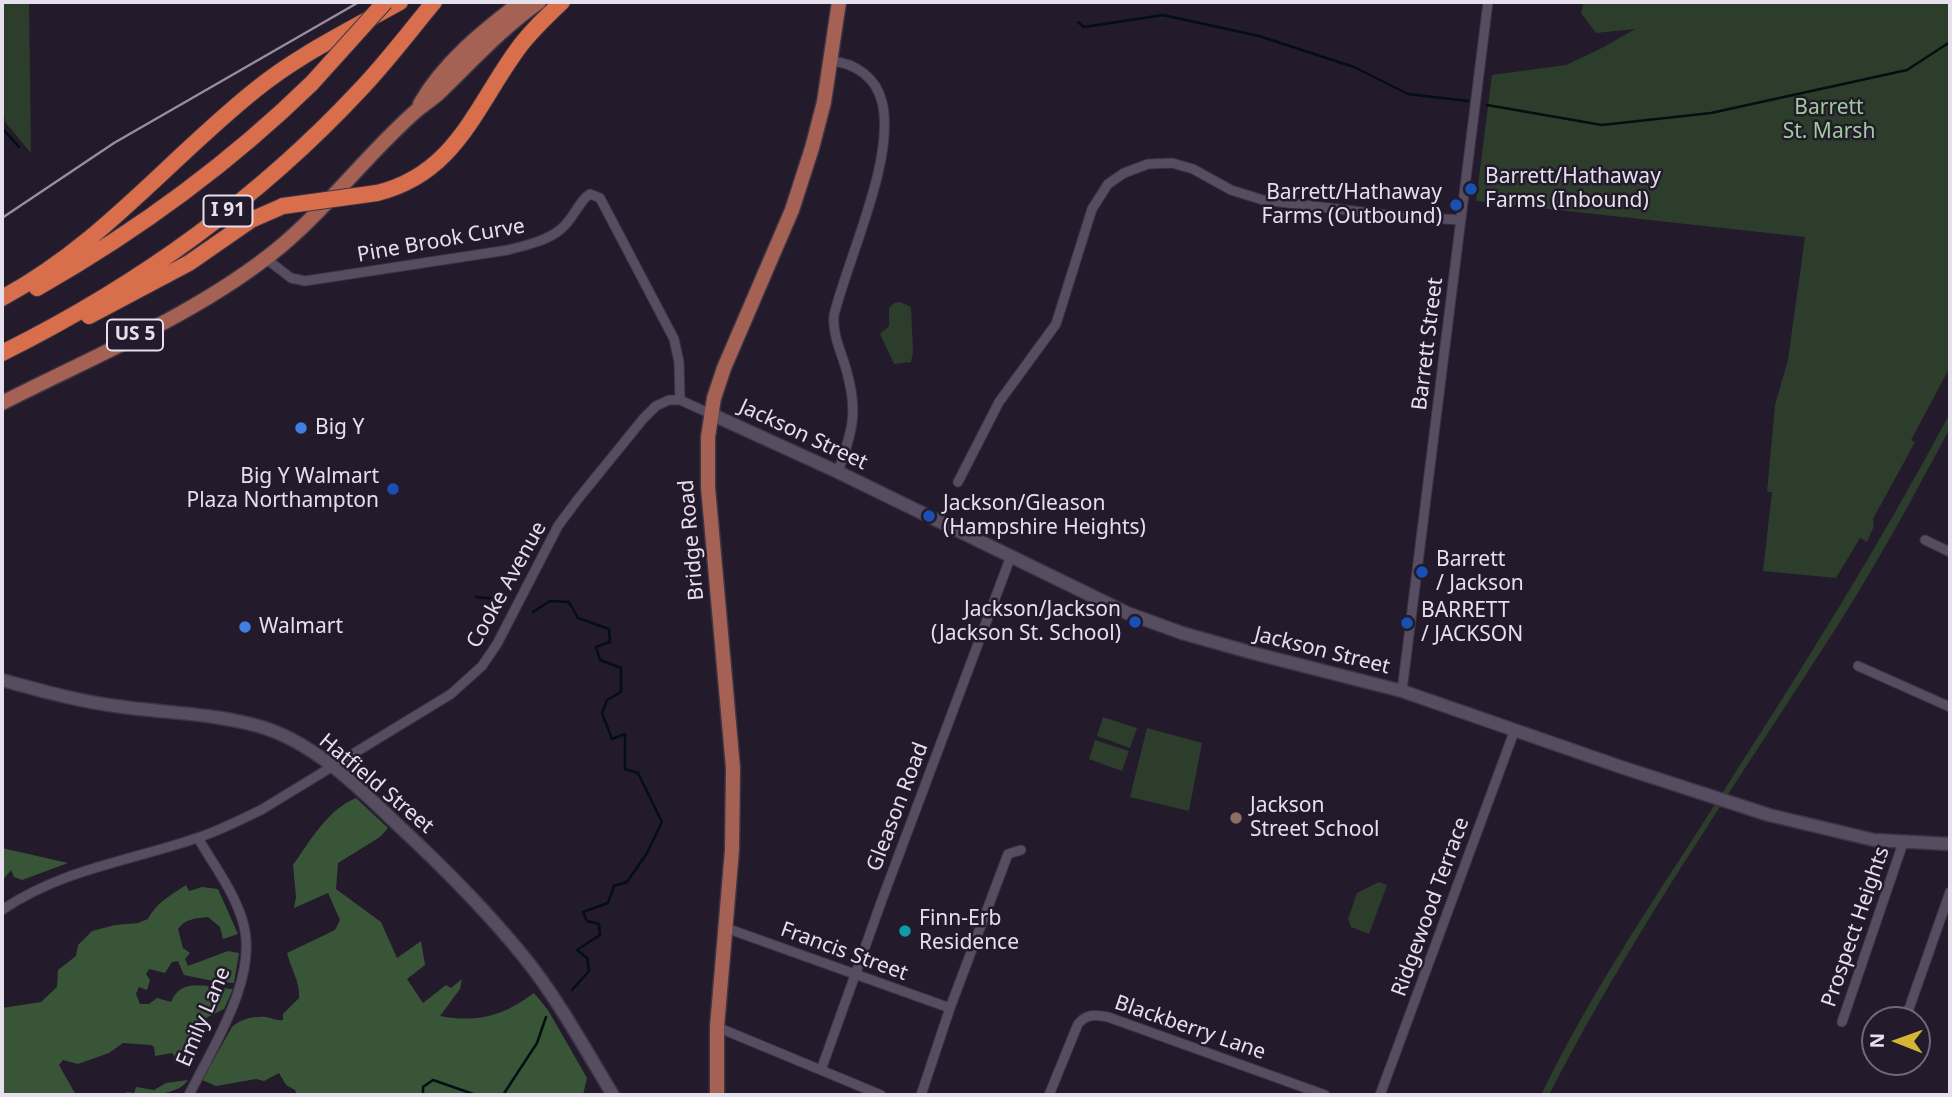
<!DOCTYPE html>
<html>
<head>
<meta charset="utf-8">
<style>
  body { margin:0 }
  #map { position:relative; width:1952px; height:1097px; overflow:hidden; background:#231a2b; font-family:"Noto Sans",sans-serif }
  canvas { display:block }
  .frame { position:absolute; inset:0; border:4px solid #e6e0ec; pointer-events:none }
  .north { position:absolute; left:1861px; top:1006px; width:70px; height:70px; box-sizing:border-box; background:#231a2b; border:2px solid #716978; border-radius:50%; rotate:271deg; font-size:19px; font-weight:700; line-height:28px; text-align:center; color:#e6e0ec }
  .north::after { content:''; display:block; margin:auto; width:24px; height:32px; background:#d5b534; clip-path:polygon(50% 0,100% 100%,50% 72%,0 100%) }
</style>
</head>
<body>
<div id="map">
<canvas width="1952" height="1097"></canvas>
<div class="frame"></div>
<div class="north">N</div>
</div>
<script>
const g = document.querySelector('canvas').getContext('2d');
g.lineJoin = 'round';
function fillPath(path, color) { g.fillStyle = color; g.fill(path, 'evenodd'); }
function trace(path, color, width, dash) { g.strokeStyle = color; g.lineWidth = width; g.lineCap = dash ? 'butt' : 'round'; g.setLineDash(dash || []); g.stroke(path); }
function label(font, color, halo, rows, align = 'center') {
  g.font = font + ' "Noto Sans",sans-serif'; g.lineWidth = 5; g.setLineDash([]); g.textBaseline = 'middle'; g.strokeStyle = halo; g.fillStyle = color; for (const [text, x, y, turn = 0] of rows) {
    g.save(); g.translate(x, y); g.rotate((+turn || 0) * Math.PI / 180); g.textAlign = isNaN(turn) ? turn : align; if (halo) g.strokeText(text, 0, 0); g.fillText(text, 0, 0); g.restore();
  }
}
const green = new Path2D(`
  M2 2H29L31 153 5 122 2 93Z
  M1584 2H1950V367L1911 440 1915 442 1873 519 1874 526 1867 542 1860 538 1836 578 1763 571 1772 492H1767L1775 405 1788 360 1805 237 1476 201 1492 75 1566 65 1604 47 1635 29 1596 33 1581 13Z
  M900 302 911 307 913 352 911 362 894 364 880 334 889 326V308L894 303Z
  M1950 413V428C1917 490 1883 553 1846 612 1745 772 1635 927 1549 1095H1541C1592 990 1658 894 1721 795 1801 670 1880 545 1950 413Z
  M1103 717 1137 728 1130 748 1097 736Z
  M1147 728 1202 743 1189 811 1130 797Z
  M1095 740 1129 751 1122 771 1089 759Z
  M1379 882 1387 885 1369 934 1351 927 1348 919 1357 893Z`);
const forest = new Path2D(`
  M356 798 388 828 380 837 338 863 336 889 381 922 397 958 421 941 425 965 407 979 423 1003 446 985 451 988 462 979 460 989 440 1016C479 1023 503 1016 534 993L548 1010 587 1078 583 1095H297L295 1090 286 1085 279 1073 264 1081 256 1079 216 1086 202 1080 232 1027C240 1019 254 1016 266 1017 273 1018 276 1021 283 1020V1014L299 998C300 981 291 969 287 953L335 930 340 920 328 893 294 908 296 897 293 865C311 840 327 810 356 798Z
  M2 848 68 863 22 880 14 877 11 870 2 881Z
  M186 885 189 891 202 887 218 889 238 934 223 939 220 927 208 917C197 918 184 919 178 929L183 948 190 953 185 959 188 966 228 951 239 953 234 983 218 982 184 975 178 961 172 962 165 973 149 969 146 974 150 980 147 990 139 987 136 994 140 1004H149L157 998 171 1002C182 975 211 989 233 989L224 1009 202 1020 195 1032 190 1064 174 1063V1055L172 1053 155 1056 154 1047 151 1045 123 1043 109 1053 78 1064 63 1060 59 1065 76 1095H2V1008L41 1002 57 987 58 970 76 956 78 945 92 931 115 925 138 923 148 919C156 903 171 895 186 885Z
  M188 1080C177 1097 144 1095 123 1095L127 1092 134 1093 136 1087 154 1090 166 1083Z`);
const stream = new Path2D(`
  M1078 22 1084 27 1163 15 1259 36 1354 67 1408 94 1468 101
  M1487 105 1602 125 1711 113 1907 70 1950 42
  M2 128 19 147
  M476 597 498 599
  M533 612 550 601 569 602 578 618 609 629 610 642 596 647 600 660 621 668V692L607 700 602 713 612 739 625 734V769L638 773 662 822 647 853 627 882 614 886 608 903 583 912 587 921 599 924 600 935 577 950 587 958 589 971 572 990
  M423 1095V1087L433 1080 476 1095
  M503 1095 537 1043 546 1017`);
const street = new Path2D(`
  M831 61C855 63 876 77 882 102 896 158 848 258 834 315 832 334 841 351 846 369 859 413 852 431 838 472
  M265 258 291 278 305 281 508 250C526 245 547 241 561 229 572 220 577 206 586 197L590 194 600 198 674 339 679 362 680 400
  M958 482 999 402 1056 324 1092 209 1108 184 1124 173 1148 164 1172 163 1193 169 1231 190 1263 200 1396 216 1461 220
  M1925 540 1950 552
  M1858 666 1950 707
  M1402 691 1488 2
  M2 910C62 869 130 861 197 838 219 831 240 820 261 810L451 694 482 666 497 644 558 526 578 499 643 419 656 406 669 400H680L711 414
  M726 928 950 1008
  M1905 1020 1950 892
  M1842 1022 1903 843
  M717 1027 881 1095
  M821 1070 883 897 1011 556
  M189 1095C213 1046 261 975 242 919 233 890 213 864 198 838
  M921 1095 950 1008 1008 854 1021 850
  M1049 1095 1078 1024C1087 1013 1096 1015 1108 1017L1325 1095
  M1380 1095 1514 732`);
const secondary = new Path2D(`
  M711 414 838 472 1127 613 1182 633 1253 653 1402 691 1621 767 1769 815 1874 840 1950 844
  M2 680C39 690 77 701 116 706 163 713 212 713 258 726 313 741 359 788 399 826 443 867 486 910 524 957 558 999 585 1049 613 1095`);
const primary = new Path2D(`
  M420 104C443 63 484 30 521 2
  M2 403C94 356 200 313 280 247 330 205 368 153 416 111 424 104 433 99 441 91 473 60 502 28 539 2
  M717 1095V1027L732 850 733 768 708 487V437L714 398 724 368 792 210 812 148 824 102 839 2`);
const highway = new Path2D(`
  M377 193C455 174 475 108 517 50 530 32 546 17 562 2
  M37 288C139 230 228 165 312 83
  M2 298C102 244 167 161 254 91 298 55 350 30 400 2
  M89 316 189 263 251 220 283 206
  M2 353C135 287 258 199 359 91 386 63 409 32 434 2`);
const rail = new Path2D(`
  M2 218 114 143 359 2`);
const highwayBridge = new Path2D(`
  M312 83 385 2
  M283 206 377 193`);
const markers = [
  [1471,189,7,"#1a4fb4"],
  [1456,205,7,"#1a4fb4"],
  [301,428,7,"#3f7fe0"],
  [393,489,7,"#1a4fb4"],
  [929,516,7,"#1a4fb4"],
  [1422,572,7,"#1a4fb4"],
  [1135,622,7,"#1a4fb4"],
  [1407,623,7,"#1a4fb4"],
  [245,627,7,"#3f7fe0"],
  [1236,818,7,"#8d6e63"],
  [905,931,7,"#0f9aa8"]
];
const shields = [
  [228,211,49],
  [135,335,56]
];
const shieldNames = [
  ["I 91",228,211],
  ["US 5",135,335]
];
const parkNames = [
  ["Barrett",1829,108],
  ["St. Marsh",1829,132]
];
const poiNames = [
  ["Barrett/Hathaway",1485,177],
  ["Farms (Inbound)",1485,201],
  ["Barrett/Hathaway",1442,193,"right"],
  ["Farms (Outbound)",1442,217,"right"],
  ["Big Y",315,428],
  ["Big Y Walmart",379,477,"right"],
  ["Plaza Northampton",379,501,"right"],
  ["Jackson/Gleason",943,504],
  ["(Hampshire Heights)",943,528],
  ["Barrett",1436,560],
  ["/ Jackson",1436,584],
  ["Jackson/Jackson",1121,610,"right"],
  ["(Jackson St. School)",1121,634,"right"],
  ["BARRETT",1421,611],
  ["/ JACKSON",1421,635],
  ["Walmart",259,627],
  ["Jackson",1250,806],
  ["Street School",1250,830],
  ["Finn-Erb",919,919],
  ["Residence",919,943]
];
const streetNames = [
  ["Pine Brook Curve",441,241,-10],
  ["Barrett Street",1428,344,-83],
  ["Jackson Street",803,435,25],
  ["Bridge Road",692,540,-95],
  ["Cooke Avenue",507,585,-61],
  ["Jackson Street",1322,651,14],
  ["Hatfield Street",376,784,40],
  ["Gleason Road",898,807,-69],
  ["Ridgewood Terrace",1431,907,-70],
  ["Prospect Heights",1856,927,-71],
  ["Francis Street",844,952,20],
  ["Emily Lane",204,1017,-67],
  ["Blackberry Lane",1190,1028,19]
];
fillPath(green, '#2c3e2b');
fillPath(forest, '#385537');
trace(stream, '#020f13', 2.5);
trace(street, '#3c3543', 11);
trace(secondary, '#3c3543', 15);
trace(primary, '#3c3543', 17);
trace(highway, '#3c3543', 18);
trace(street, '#574d61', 9);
trace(secondary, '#574d61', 12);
trace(primary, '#a56154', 14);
trace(highway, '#d96e4c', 16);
trace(rail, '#958e9c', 2.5);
trace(highwayBridge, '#3c3543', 18, []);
trace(highwayBridge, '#d96e4c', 16);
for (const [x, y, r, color] of markers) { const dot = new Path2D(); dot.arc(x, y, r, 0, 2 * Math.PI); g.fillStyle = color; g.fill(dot); trace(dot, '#231a2b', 2.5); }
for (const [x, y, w] of shields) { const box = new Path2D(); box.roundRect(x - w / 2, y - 15.5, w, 31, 5); g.fillStyle = '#231a2b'; g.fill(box); trace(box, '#e6e0ec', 2); }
label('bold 19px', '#e6e0ec', null, shieldNames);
label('21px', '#9cce99', '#231a2b', parkNames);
label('21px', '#e6e0ec', '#231a2b', poiNames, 'left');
label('21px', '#e6e0ec', '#231a2b', streetNames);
</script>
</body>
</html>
